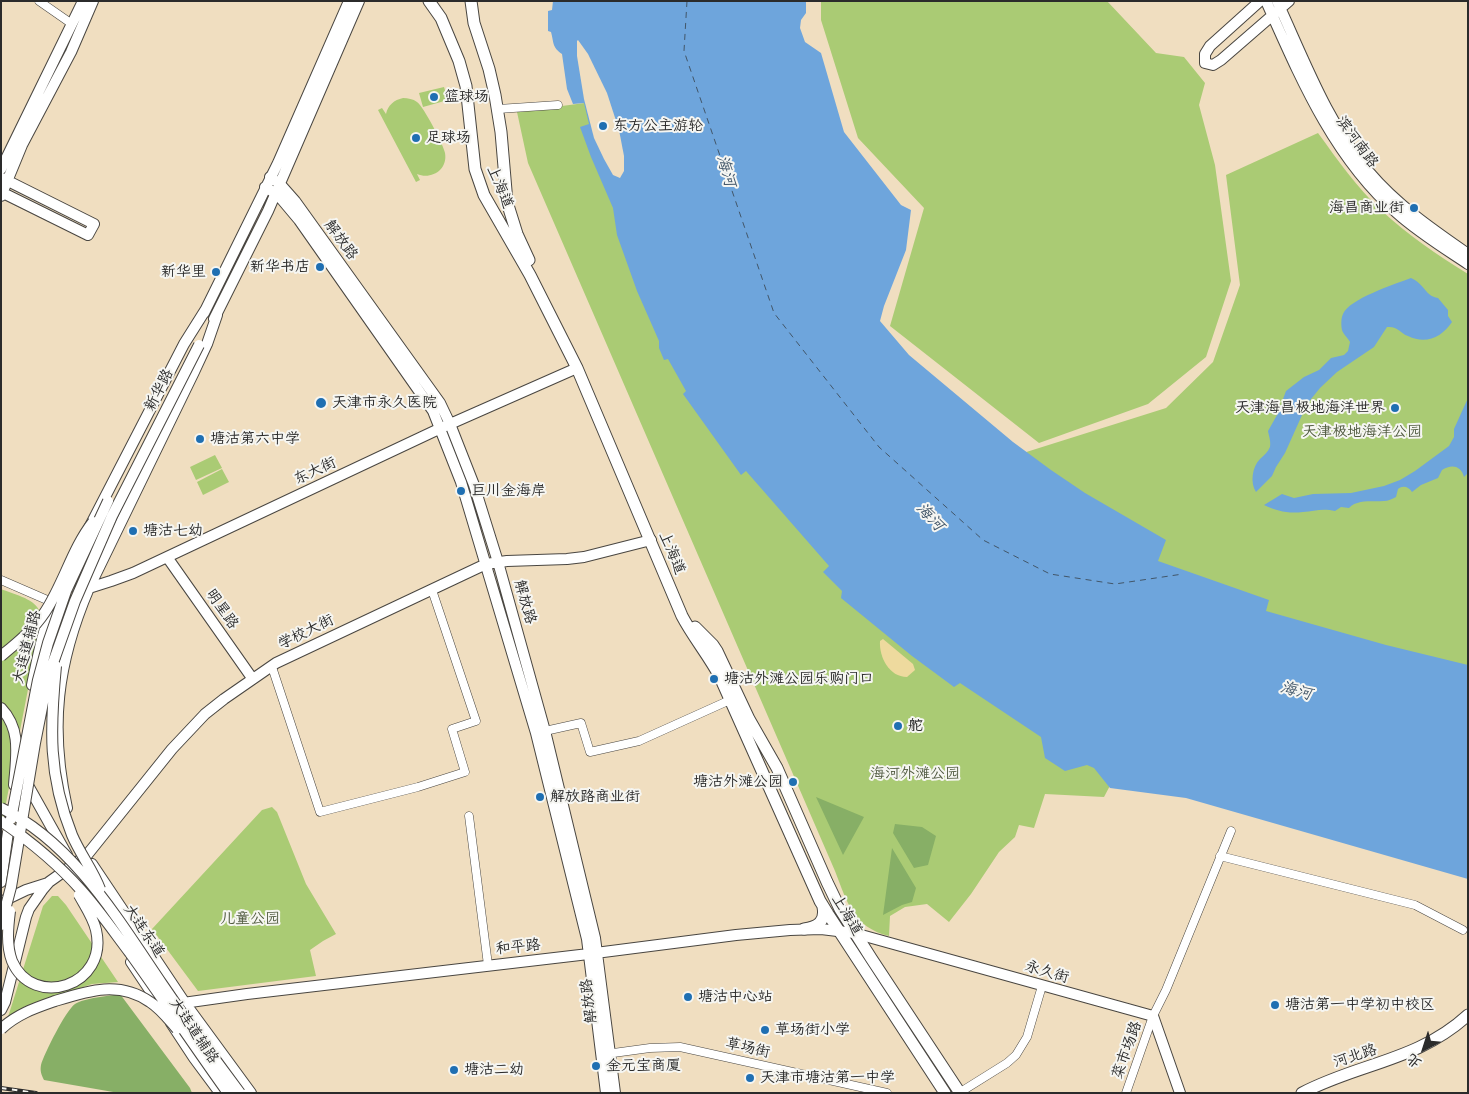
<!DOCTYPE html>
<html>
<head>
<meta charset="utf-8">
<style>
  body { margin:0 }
  #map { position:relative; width:1469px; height:1094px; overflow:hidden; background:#f0dec0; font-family:"Comic Neue","LXGW WenKai TC",sans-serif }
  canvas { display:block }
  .frame { position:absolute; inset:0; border:2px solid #2b2b2b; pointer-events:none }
  .north { position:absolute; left:1399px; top:1024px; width:50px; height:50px; -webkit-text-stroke:4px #f6f6f2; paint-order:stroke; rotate:220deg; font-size:14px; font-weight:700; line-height:20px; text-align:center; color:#2b2b2b }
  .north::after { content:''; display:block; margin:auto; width:18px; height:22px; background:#2b2b2b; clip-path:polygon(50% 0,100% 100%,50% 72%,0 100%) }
</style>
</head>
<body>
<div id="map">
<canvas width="1469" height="1094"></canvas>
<div class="frame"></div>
<div class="north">北</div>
</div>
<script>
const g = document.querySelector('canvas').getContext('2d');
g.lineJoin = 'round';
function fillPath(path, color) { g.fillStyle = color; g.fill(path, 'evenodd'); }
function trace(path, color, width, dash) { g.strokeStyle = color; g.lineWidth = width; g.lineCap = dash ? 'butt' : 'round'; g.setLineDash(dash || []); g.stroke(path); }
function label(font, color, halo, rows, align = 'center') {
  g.font = font + ' "Comic Neue","LXGW WenKai TC",sans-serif'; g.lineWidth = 4; g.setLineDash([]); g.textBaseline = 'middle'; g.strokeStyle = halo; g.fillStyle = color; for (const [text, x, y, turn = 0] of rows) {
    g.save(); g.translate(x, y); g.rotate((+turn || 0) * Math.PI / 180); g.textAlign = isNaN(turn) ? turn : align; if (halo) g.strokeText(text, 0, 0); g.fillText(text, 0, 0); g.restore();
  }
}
const green = new Path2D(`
  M821 1H1107L1156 53 1184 57 1205 83 1199 105 1215 165 1231 281 1206 357 1148 404 1039 443 890 326 924 208 858 138 821 20Z
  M444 87 448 100 423 107 419 93Z
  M403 98C408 98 413 99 417 102 424 107 444 146 445 153 448 170 431 180 417 174L420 180 416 182 378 110 382 108 386 114C388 105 394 100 403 98Z
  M592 102 1113 780 1104 797 1045 794 1034 828 1019 825 1015 837 999 852 971 894 949 922 927 904 905 907 890 916 889 936C853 927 847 902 835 871L528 163 517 112Z
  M1318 133C1337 159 1357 188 1381 210 1408 235 1437 255 1468 274V671L1274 620 1150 562 1020 454 1166 408 1213 362 1240 285 1226 175Z
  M215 455 222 468 196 480 190 467Z
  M222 469 229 482 203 495 197 482Z
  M1 589C13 594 33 598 39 610 41 613 41 618 41 622L1 829Z
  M272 807 277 812 306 884 336 934 323 941 310 950 316 976 198 991 152 929 262 810Z
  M52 896H58L66 905 118 982 92 984 24 1007 8 1017 43 906Z`);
const forest = new Path2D(`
  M816 797 864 817 843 855Z
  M895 824 922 827 936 836 928 865 914 868 893 833Z
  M892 848 916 888 912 902 902 905 883 915Z
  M120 994 190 1088 192 1093H119L44 1080C41 1074 40 1071 41 1065 44 1054 66 1010 75 1004 84 998 109 996 120 994Z`);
const sand = new Path2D(`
  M883 639 913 664 915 670 907 677C889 677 879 657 880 641Z`);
const water = new Path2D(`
  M553 1H806V13L801 20 800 28 805 42 821 53 844 132 901 205 911 210 906 250 884 306 880 321 909 355 1013 442 1051 470 1085 493 1166 540 1158 561 1269 600 1266 611 1386 645 1468 665V879L1186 798 1110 788 1094 768 1087 765 1065 771 1045 758 1041 737 960 683 954 687 912 656 841 598 842 591 823 572 829 566 746 471 741 475 683 394 686 391 668 359 664 360 659 348V341L637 291 617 235 613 208 591 157 580 127 589 124 584 103 573 104 567 89 562 54C552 47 554 43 551 32L548 31V11L552 10Z
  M1411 278C1425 284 1425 296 1438 298L1448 310V316L1452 322C1442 337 1426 345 1408 336 1400 333 1398 326 1387 327L1374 347 1337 372 1320 388 1307 404 1285 453 1276 467 1272 476 1256 492C1250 483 1252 467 1260 459 1264 455 1268 452 1270 447 1271 442 1269 436 1268 431L1281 408 1283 399 1286 391 1304 377 1319 370 1331 358 1344 355 1348 351 1350 342C1348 338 1343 334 1342 330 1341 325 1341 318 1343 314 1349 299 1395 284 1411 278Z
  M1468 398V473L1464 477C1461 465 1451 464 1442 470L1438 478 1421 485 1412 492C1409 487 1403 485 1398 489L1396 497C1392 499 1388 501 1384 501 1373 502 1357 499 1349 508L1341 507 1335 511C1323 508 1314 511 1303 512 1288 514 1277 511 1264 505L1282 494 1294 498 1313 494 1351 493 1384 486 1400 480 1415 471 1449 446 1454 437V429Z`);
const pier = new Path2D(`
  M578 40 588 54 607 93 619 130 624 156V171L620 178 613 175 604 159 594 138 584 99 577 56V41Z`);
const ferry = new Path2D(`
  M687 1 684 51 774 313 879 447 983 540 1050 574 1115 584 1183 574`);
const street = new Path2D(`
  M39 1 72 24
  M498 109 558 105
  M1 580 54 603
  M269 668 273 670 320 812 418 787 465 772 452 729 476 721 432 590
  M545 731 581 723 590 752 639 741 730 700
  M469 816 488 965
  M1220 856 1415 905 1463 930
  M606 1054 650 1048 680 1047 887 1093
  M959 1093 1007 1063 1016 1055 1027 1037 1042 986
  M1126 1093 1153 1016 1166 990 1231 831`);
const secondary = new Path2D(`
  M1260 1 1210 46 1205 54V63L1213 65 1221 60 1289 1
  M1266 1C1300 77 1333 157 1397 213 1418 232 1444 248 1468 264
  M1277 1C1303 57 1328 125 1369 172 1397 205 1432 229 1468 254
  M1 169 83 1
  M270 177 280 184 295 201 440 403 450 424 474 485 498 562 545 731 595 938 615 1093
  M265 187 278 195 299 220 433 411 461 482 536 733 587 939 606 1093
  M1 192 88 235 94 224 2 178
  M1 196 22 145 71 52 93 1
  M204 313 278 163 349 1
  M214 319 268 211 359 1
  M89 528 184 344 206 309
  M167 557 252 678
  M63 585 89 588 111 581 133 573 441 428 577 368
  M32 685C38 656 43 627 56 600
  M1 708C22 730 16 757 14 785
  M25 780 67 855
  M67 808C49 727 57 663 89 588L194 372 207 344 217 315
  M92 864 185 1003 251 1093
  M77 872 95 902
  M1 882 8 832
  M1 902 26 890 48 883
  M131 962 163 1010
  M169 1005 247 994 580 955 736 935 790 930 821 929 854 933 1153 1016 1180 1093
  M1 1010 5 1002 26 917 29 909 43 889 49 882 87 855 172 749 205 714 224 699 276 663 486 564 507 561 567 559 584 557 651 540
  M171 1023 194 1058 220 1093`);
const primary = new Path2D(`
  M429 1 441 18 459 61 466 86 475 169 484 195 530 275 577 368 682 616C693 637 709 656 720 677L820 901 828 914 945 1093
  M471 1 474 23 489 69 495 95 501 132 507 202 517 234 529 260
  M695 627 713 645 717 651 749 719 777 768 827 882 840 909 871 958 960 1093
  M804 929C817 927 826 922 823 907
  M1302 1093C1359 1063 1418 1061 1468 1015`);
const rail = new Path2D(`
  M1 1088 36 1093`);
const secondaryBridge = new Path2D(`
  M1 656C17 643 34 629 45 612 64 583 72 549 93 522
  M56 666C50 728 48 775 72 835 80 854 93 870 100 889
  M1 808C73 842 119 921 162 984 187 1021 213 1057 240 1093
  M11 819 38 680 48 643 66 591 108 501
  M1 821C30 841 58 864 81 890 99 910 114 932 130 953 163 999 195 1047 228 1093
  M10 911C8 927 6 945 12 961 33 1010 109 986 96 930 93 917 85 906 79 895
  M1 925 11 887 35 743 48 677 75 601 112 516 199 345
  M1 1029C17 1014 35 1008 55 1001 87 991 119 980 150 1002 161 1009 169 1020 177 1029`);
const markers = [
  [434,97,5,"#1f6fb2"],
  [603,126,5,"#1f6fb2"],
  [416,138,5,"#1f6fb2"],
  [1414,208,5,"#1f6fb2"],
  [320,267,5,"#1f6fb2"],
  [216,272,5,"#1f6fb2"],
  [321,403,6,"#1f6fb2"],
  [1395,408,5,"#1f6fb2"],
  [200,439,5,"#1f6fb2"],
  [461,491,5,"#1f6fb2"],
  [133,531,5,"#1f6fb2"],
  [714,679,5,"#1f6fb2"],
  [898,726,5,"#1f6fb2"],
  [793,782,5,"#1f6fb2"],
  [540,797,5,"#1f6fb2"],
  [688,997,5,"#1f6fb2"],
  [1275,1005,5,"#1f6fb2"],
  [765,1030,5,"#1f6fb2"],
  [596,1066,5,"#1f6fb2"],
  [454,1070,5,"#1f6fb2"],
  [750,1078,5,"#1f6fb2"]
];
const poiNames = [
  ["篮球场",444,97],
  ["东方公主游轮",613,126],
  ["足球场",426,138],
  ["海昌商业街",1404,208,"right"],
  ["新华书店",310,267,"right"],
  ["新华里",206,272,"right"],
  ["天津市永久医院",332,403],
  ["天津海昌极地海洋世界",1385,408,"right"],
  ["塘沽第六中学",210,439],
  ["巨川金海岸",471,491],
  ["塘沽七幼",143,531],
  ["塘沽外滩公园乐购门口",724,679],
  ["舵",908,726],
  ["塘沽外滩公园",783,782,"right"],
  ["解放路商业街",550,797],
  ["塘沽中心站",698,997],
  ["塘沽第一中学初中校区",1285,1005],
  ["草场街小学",775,1030],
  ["金元宝商厦",606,1066],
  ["塘沽二幼",464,1070],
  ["天津市塘沽第一中学",760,1078]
];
const streetNames = [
  ["滨河南路",1357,142,54],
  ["上海道",500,187,67],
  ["解放路",341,240,54],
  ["新华路",159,390,-63],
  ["东大街",315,471,-25],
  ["上海道",672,553,67],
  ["解放路",525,602,74],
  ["明星路",222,609,55],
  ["学校大街",306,632,-26],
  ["大连道辅路",27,647,-76],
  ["上海道",847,915,59],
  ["大连东道",144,931,56],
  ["和平路",518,947,-6],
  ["永久街",1047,972,16],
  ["解放路",589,1001,-97],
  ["大连道辅路",194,1031,56],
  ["草场街",748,1048,13],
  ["菜市场路",1127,1050,-70],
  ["河北路",1355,1056,-18]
];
const parkNames = [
  ["天津极地海洋公园",1362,432],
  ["海河外滩公园",915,774],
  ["儿童公园",250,919]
];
const waterNames = [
  ["海河",726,171,74],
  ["海河",930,517,47],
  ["海河",1296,691,14]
];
fillPath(green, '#aacb74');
fillPath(forest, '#87af66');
fillPath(sand, '#eeda9e');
fillPath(water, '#6ea5dc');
fillPath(pier, '#f0dec0');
trace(ferry, '#425669', 1, [6, 5]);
trace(street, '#494641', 9);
trace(secondary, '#494641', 12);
trace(primary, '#494641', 13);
trace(street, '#fff', 8);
trace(secondary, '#fff', 10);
trace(primary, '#fff', 11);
trace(rail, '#2b2b2b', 4);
trace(rail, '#f6f6f2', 2, [5.5]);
trace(secondaryBridge, '#494641', 12, []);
trace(secondaryBridge, '#fff', 10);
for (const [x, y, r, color] of markers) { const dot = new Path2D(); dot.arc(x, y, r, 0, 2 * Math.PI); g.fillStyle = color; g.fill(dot); trace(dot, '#f6f6f2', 2); }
label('15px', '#2b2b2b', '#f6f6f2', poiNames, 'left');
label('15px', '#2b2b2b', '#f6f6f2', streetNames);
label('15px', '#515b41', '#f6f6f2', parkNames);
label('italic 16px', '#425669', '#f6f6f2', waterNames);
</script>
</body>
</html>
